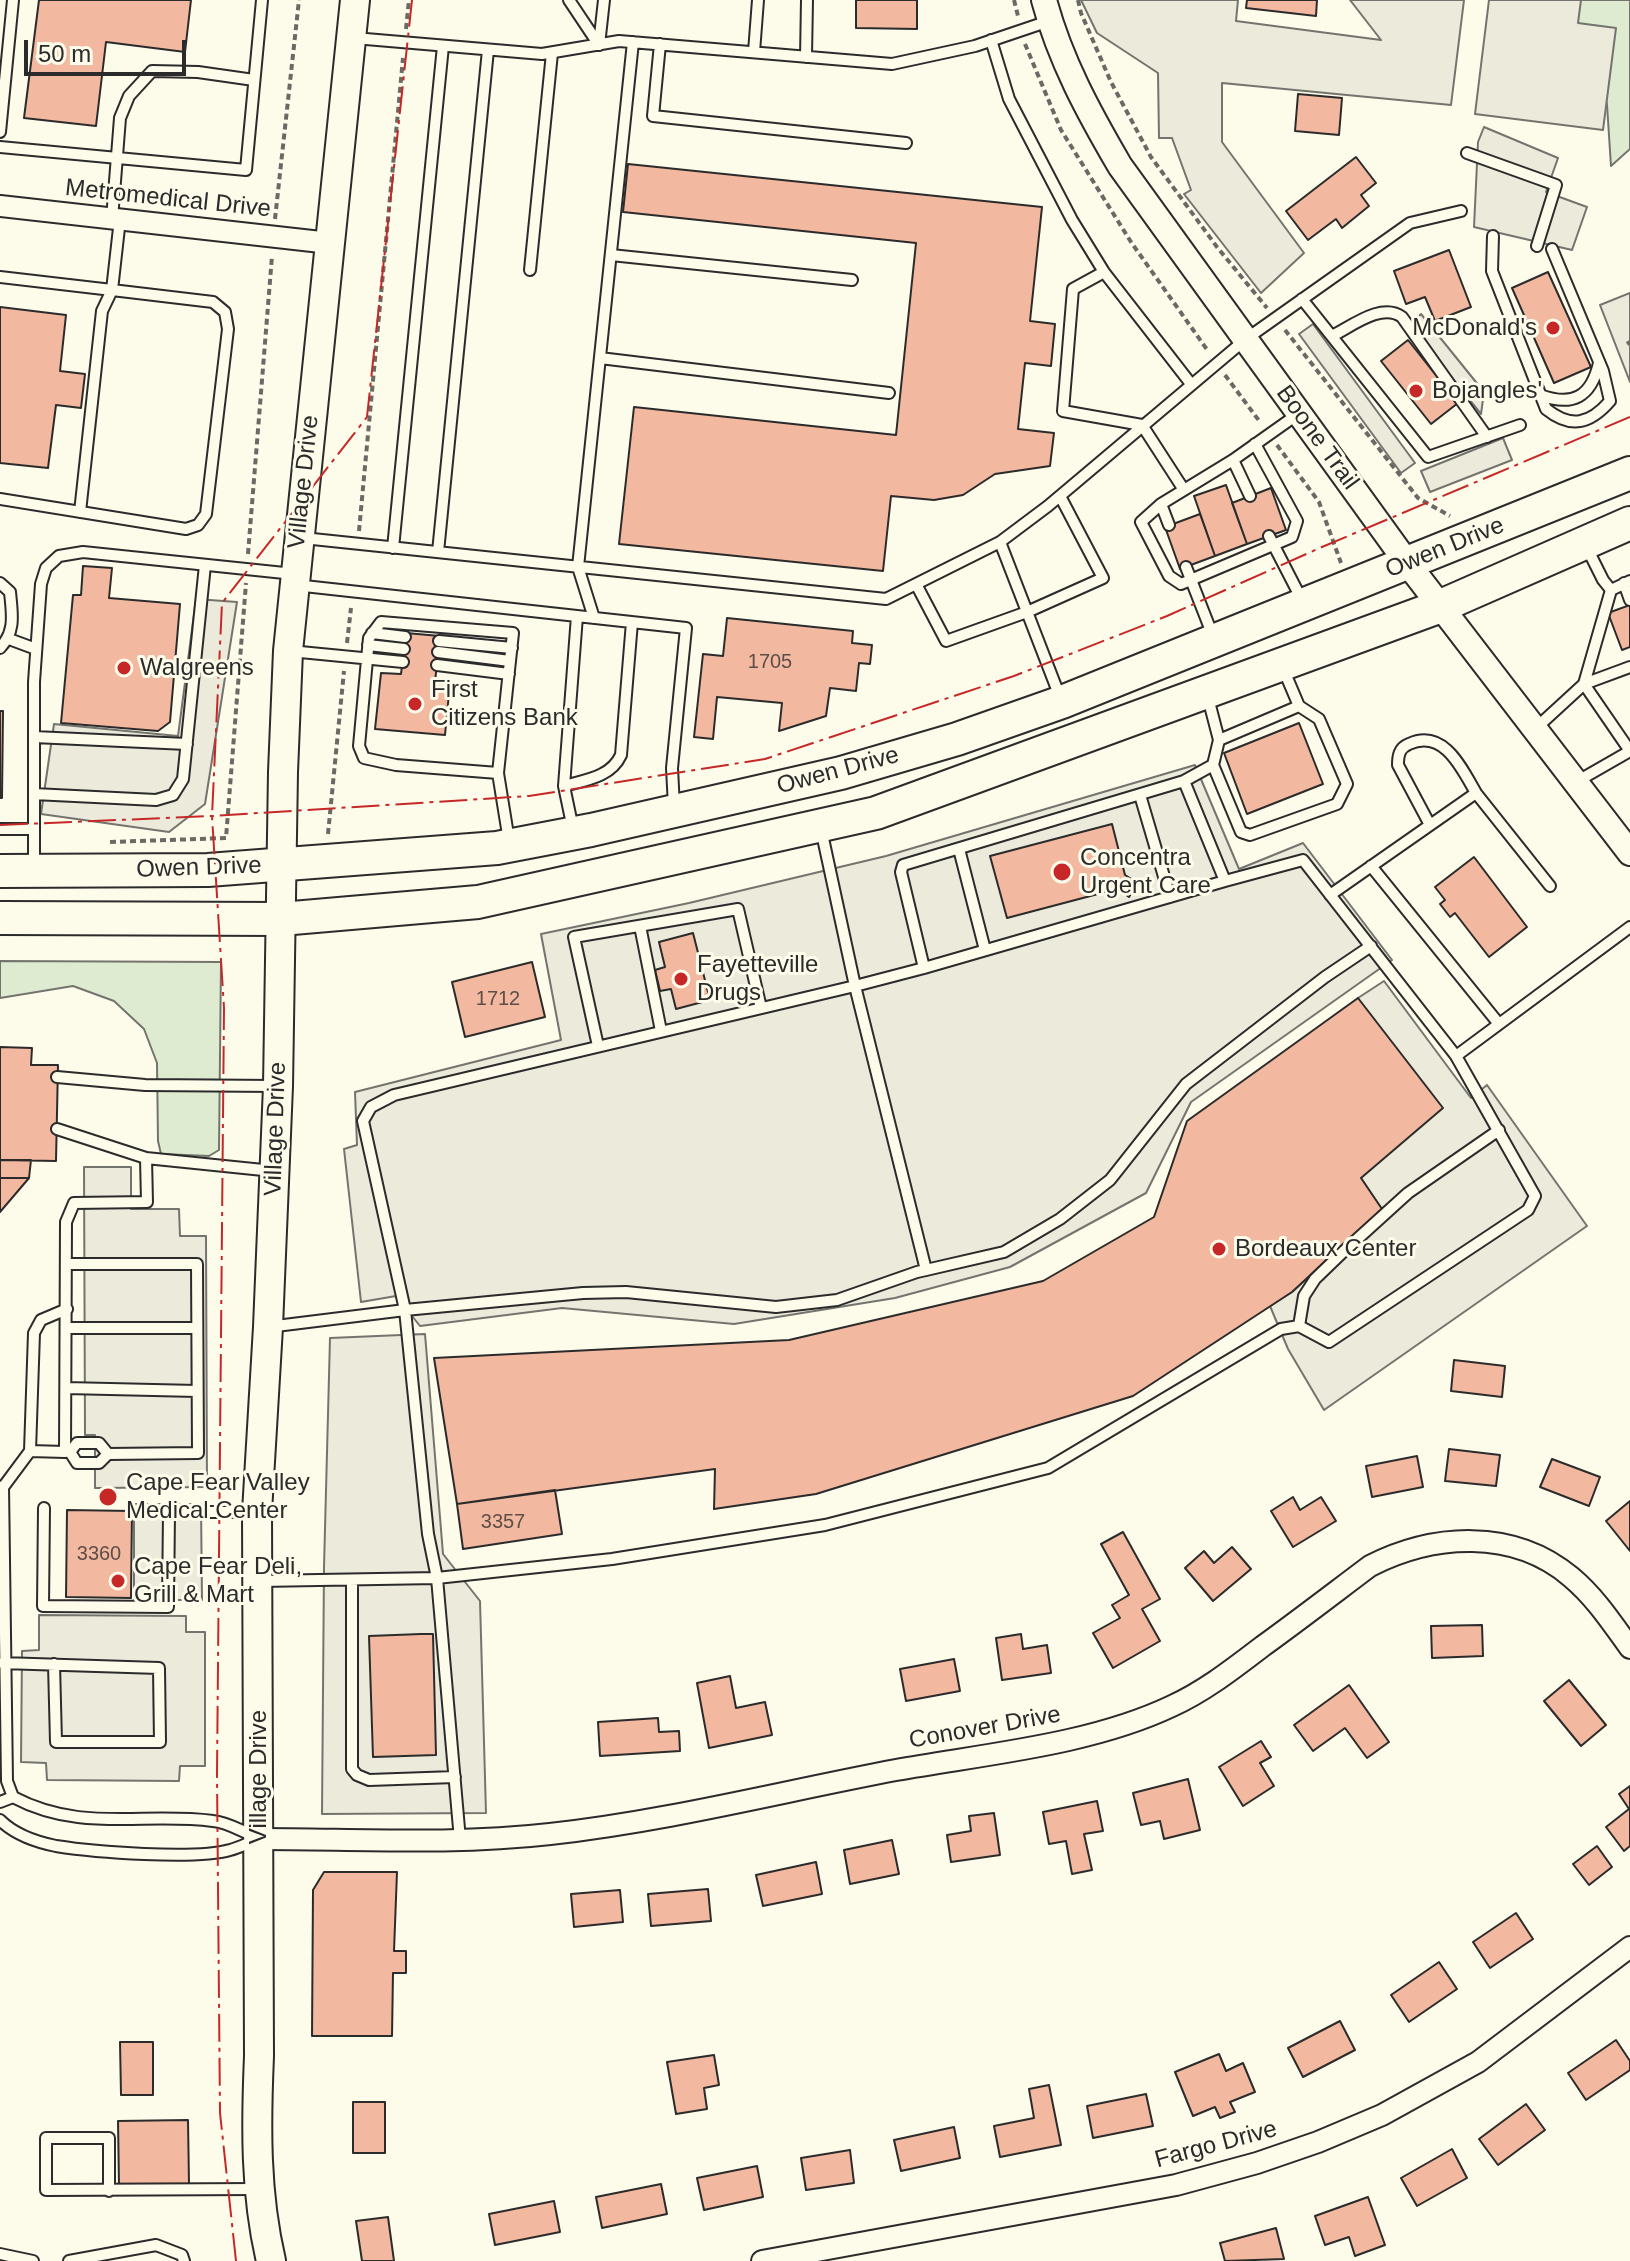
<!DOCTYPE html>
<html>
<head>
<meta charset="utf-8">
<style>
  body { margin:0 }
  #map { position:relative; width:1630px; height:2261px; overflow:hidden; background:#fdfbea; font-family:Arial,sans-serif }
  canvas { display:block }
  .scale { position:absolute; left:24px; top:40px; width:162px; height:36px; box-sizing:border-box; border:4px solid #2b2b2b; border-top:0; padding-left:10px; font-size:24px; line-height:28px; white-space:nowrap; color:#2b2b2b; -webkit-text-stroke:6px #fdfbea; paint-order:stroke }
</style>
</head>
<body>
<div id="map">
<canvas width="1630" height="2261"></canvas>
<div class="scale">50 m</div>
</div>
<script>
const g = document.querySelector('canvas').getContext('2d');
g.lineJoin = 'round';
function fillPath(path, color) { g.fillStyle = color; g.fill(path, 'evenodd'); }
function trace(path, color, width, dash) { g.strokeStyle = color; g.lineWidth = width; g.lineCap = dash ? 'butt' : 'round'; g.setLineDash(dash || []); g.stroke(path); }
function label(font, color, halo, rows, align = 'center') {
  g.font = font + ' Arial,sans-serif'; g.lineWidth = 6; g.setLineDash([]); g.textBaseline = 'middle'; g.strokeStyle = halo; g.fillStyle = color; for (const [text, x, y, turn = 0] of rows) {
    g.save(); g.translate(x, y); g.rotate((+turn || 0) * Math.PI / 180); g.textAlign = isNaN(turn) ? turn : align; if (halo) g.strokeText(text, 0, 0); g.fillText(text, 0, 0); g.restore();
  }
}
const green = new Path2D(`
  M1574 0H1630V149L1611 166 1607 105 1598 63 1570 26Z
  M0 961 221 962 219 1150 209 1156 161 1154 158 1141 157 1063 144 1029 114 1001 73 986 0 998Z`);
const parking = new Path2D(`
  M1081 0H1238L1236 21 1381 40 1350 0H1464L1451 105 1222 83V142L1304 253 1261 293 1184 194 1191 190 1172 138H1159L1158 73 1097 33Z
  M1489 0H1581L1578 23 1616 28 1603 130 1475 114Z
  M1484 127 1558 158 1546 192 1587 207 1572 250 1474 227 1478 142Z
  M1630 293V382L1600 305Z
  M1421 314 1484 392 1481 414 1410 326Z
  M1313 324 1415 463 1401 473 1299 334Z
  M1503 438 1512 460 1430 492 1421 471Z
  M196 599 237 602 205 804 169 832 41 814 54 724 178 736Z
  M1195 765 1239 869 1303 843 1392 960 1191 1102 1146 1193 1010 1267 895 1298 734 1324 562 1308 420 1326 396 1296 361 1302 344 1149 357 1145 355 1092 561 1040 541 934 689 903 886 856Z
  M1384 981 1471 1098 1487 1085 1587 1226 1324 1410 1288 1349 1270 1306 1292 1292 1382 1210 1361 1178 1358 998Z
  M84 1167H131V1209H179L180 1236H206L207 1487 95 1488V1435H85Z
  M425 1334 443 1554 480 1601 486 1813 322 1814 324 1567 330 1338Z
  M134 1504H201L202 1600H134Z
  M39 1615 186 1616V1632H205V1766H180L179 1781 47 1780 46 1763 21 1762 22 1651 39 1650Z`);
const building = new Path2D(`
  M39 0H191L185 52 106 42 96 126 24 118Z
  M856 0H917V29L856 28Z
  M1247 0H1317L1316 16 1246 8Z
  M1298 94 1342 98 1339 135 1295 131Z
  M1356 157 1376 183 1361 195 1369 206 1342 228 1336 219 1308 240 1286 211Z
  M628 164 1042 207 1030 321 1055 324 1051 366 1025 363 1018 429 1054 433 1050 466 995 474 963 495 934 500 891 496 883 571 619 544 634 407 896 435 916 243 623 212Z
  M1449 250 1471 307 1435 321 1425 297 1406 304 1394 271Z
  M1548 272 1591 367 1554 383 1512 288Z
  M0 307 66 315 60 371 85 374 81 408 56 405 48 468 0 463Z
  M1408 340 1458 403 1431 424 1381 361Z
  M1226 485 1247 544 1215 556 1194 496Z
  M1271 488 1286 530 1247 544 1232 503Z
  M1200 514 1215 556 1180 569 1165 527Z
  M83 566 112 568 109 598 180 604 170 722 158 731 61 723 73 595H81Z
  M1630 605V647L1622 650 1608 613Z
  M727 618 853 631 852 643 872 645 870 664 859 663 856 691 830 688 826 716 779 731 782 703 717 697 713 739 694 737 703 654 723 656Z
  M406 633 440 636 435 682 450 683 445 735 375 729 381 673 401 674Z
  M0 711H3L2 798H0Z
  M1299 723 1323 784 1247 814 1224 753Z
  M1112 824 1125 875 1138 883 1129 897 1117 889 1007 918 990 856Z
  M1474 857 1527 927 1489 957 1455 913 1450 917 1440 904 1445 900 1435 887Z
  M693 933 710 1000 676 1009 671 989 660 991 655 970 665 967 659 942Z
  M532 962 545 1017 465 1037 452 982Z
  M1358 998 1443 1108 1361 1178 1382 1209 1292 1292 1133 1396 816 1494 714 1509 715 1469 457 1504 434 1358 789 1340 1043 1281 1154 1217 1187 1121Z
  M0 1047 32 1048 31 1065H58L56 1161 0 1160Z
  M0 1160H31L29 1178H0Z
  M0 1178H29L0 1212Z
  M1454 1360 1505 1366 1502 1397 1451 1391Z
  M1449 1449 1500 1455 1496 1486 1445 1481Z
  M1417 1456 1423 1487 1372 1497 1366 1466Z
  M1552 1459 1600 1477 1589 1506 1540 1487Z
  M555 1490 562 1534 463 1549 457 1504Z
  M1293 1497 1300 1510 1321 1497 1336 1521 1293 1547 1271 1511Z
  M1630 1501V1551L1606 1521Z
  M67 1510 132 1511 131 1598 66 1597Z
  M1123 1532 1160 1599 1142 1609 1160 1641 1113 1668 1093 1633 1120 1618 1112 1605 1129 1595 1101 1544Z
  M1232 1547 1251 1569 1213 1601 1185 1568 1204 1551 1214 1563Z
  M1482 1625 1483 1656 1432 1658 1431 1626Z
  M421 1634H433L436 1755 373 1757 369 1636Z
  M1021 1634 1023 1649 1047 1645 1051 1673 1002 1680 996 1638Z
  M954 1659 960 1691 906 1701 900 1669Z
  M730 1676 736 1708 765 1702 772 1735 709 1748 697 1683Z
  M1569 1680 1606 1725 1581 1746 1544 1701Z
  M1349 1685 1389 1742 1367 1758 1345 1728 1313 1751 1294 1725Z
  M658 1718 659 1732 679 1731 680 1751 600 1756 598 1722Z
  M1261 1741 1271 1757 1260 1763 1274 1786 1243 1806 1219 1767Z
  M1188 1779 1200 1830 1164 1839 1160 1821 1141 1825 1133 1793Z
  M1630 1786V1846L1624 1851 1606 1827 1629 1809 1619 1794Z
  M1097 1801 1103 1831 1084 1834 1092 1870 1072 1874 1066 1841 1049 1844 1043 1812Z
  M994 1813 1000 1855 951 1862 947 1835 971 1831 969 1816Z
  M892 1840 899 1874 850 1884 844 1850Z
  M1597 1846 1612 1867 1589 1885 1573 1864Z
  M816 1862 822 1894 763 1906 756 1875Z
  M324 1872H397L394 1951H406V1973H393L392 2036H312L313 1890Z
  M708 1889 711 1921 651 1926 648 1894Z
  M620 1890 623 1922 574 1927 571 1894Z
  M1516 1913 1533 1939 1490 1968 1473 1942Z
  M1439 1962 1457 1989 1409 2022 1391 1995Z
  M1340 2021 1355 2050 1303 2077 1288 2048Z
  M1616 2040 1630 2061V2070L1586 2100 1568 2073Z
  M120 2042H153V2095H121Z
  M1219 2054 1226 2071 1243 2063 1255 2092 1230 2102 1235 2112 1220 2118 1215 2107 1193 2116 1175 2072Z
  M714 2055 719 2085 704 2088 707 2109 676 2114 667 2062Z
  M1049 2085 1061 2145 1000 2157 994 2126 1034 2118 1029 2089Z
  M1146 2094 1153 2126 1093 2138 1087 2106Z
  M353 2102H385V2153H353Z
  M1526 2104 1545 2130 1498 2165 1479 2139Z
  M188 2120 189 2184 119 2186 118 2121Z
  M954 2127 960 2158 901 2171 894 2140Z
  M1452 2149 1467 2178 1417 2206 1401 2178Z
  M850 2150 854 2183 806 2190 801 2158Z
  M757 2166 763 2197 704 2210 697 2178Z
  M661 2184 667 2214 602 2228 596 2197Z
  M1368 2197 1385 2245 1355 2256 1349 2237 1325 2245 1315 2216Z
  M554 2201 560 2232 495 2245 489 2214Z
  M388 2217 394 2261H362L356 2221Z
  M1276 2228 1284 2259 1225 2261 1220 2243Z`);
const path = new Path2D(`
  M1014 0 1018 16
  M1078 0 1081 13 1111 82 1151 157 1217 247 1267 308
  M406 29 409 0
  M1025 44 1061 130 1131 242 1208 351
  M275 219 299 0
  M1285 330 1418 498 1450 516
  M1627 344 1630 342
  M1225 375 1260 422
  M1277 445 1319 502 1341 563
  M359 531 403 58
  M248 554 272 256
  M347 643 351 608
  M328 834 344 671
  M110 842 226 838 246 583`);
const service = new Path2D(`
  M569 0 599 45
  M354 38 542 54 619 41 892 64 975 46 1049 21
  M991 40 1009 99 1072 220 1104 272 1191 384
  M660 44 653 116 906 143
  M599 45 604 0
  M754 52 758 0
  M806 57 807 0
  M0 132 13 0
  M0 147 246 170 262 0
  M1467 153 1556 185 1537 246
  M112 219 120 118 129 96 152 71 198 72 254 80
  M1493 236 1492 271 1546 409C1571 429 1590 424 1610 401L1603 371 1552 249
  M611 255 852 280
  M530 270 552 53
  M1104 272 1073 289 1063 411 1142 425 1184 490
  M0 277 112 290 102 311 80 512
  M1302 299 1428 457 1520 425
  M1332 336C1352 326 1382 302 1402 317L1487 437
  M600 358 889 393
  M1540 395C1573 407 1591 397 1599 363
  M1233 460 1250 496
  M0 499 186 529 198 525 206 514 228 329 225 312 213 302 112 290 120 219
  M1161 504 1141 522 1169 576 1181 584 1292 537 1297 521 1255 444
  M1169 525 1161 504 1233 460 1298 414
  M1269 536 1303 602
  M303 538 886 599 1000 542 1048 506 1246 339 1410 223 1461 211
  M1000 542 1060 697
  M1586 546 1603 580 1611 590
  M393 548 443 46
  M438 552 488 50
  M1186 567 1213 636
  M0 583 10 592C12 614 16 631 0 648
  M1624 583 1630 600
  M916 584 946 641 1027 612 1103 578 1060 496
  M295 585 686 628 672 768 674 807
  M594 618 578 567 633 42
  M372 633 405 637
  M9 639 36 649
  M439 641 512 648
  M368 645 404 649
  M290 651 403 662
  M438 652 510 661
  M437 665 509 674
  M1535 729 1584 684 1611 590 1630 581
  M34 737 187 744
  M1219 740 1299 706
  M1213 765 1241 832 1250 835 1337 804 1347 784 1319 719 1299 706 1282 666
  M498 773 396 765 364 758 359 746 369 638 381 622 513 633 498 773 509 841
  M1576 782 1630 751 1584 684 1630 667
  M564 786C586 780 611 777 621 755L632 622
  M34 794 156 800 173 795 183 779 205 565
  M1140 795 1170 897
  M1430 825 1398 765C1398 756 1399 748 1409 744 1444 728 1462 769 1476 793
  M0 829H34
  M573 829 564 786 577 616
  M821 829 855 986 924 968 901 872 903 865 1184 781
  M959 849 985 950
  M1371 866 1499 1024
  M34 869V682L41 584 46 568 59 556 83 552 294 574
  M1330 895 1476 793 1550 886
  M640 926 661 1031
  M924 968 1225 881
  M598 1046 574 937 738 909 761 1008
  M1456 1056 1630 927
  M57 1077 145 1085 276 1086
  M57 1129 146 1158 273 1171
  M67 1264H197L198 1453 108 1454 99 1463H77L70 1452
  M926 1270 855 986 394 1095 371 1107 363 1121 405 1310 583 1293 626 1292 776 1307 837 1300 917 1272 926 1270 1004 1252 1060 1219 1110 1180 1186 1084 1325 977 1371 946
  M1299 1326 1304 1296 1315 1279 1343 1252 1408 1193 1499 1130
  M67 1328H197
  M66 1388 197 1391
  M30 1451 65 1452 66 1222 74 1203 147 1202 146 1158
  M70 1452 77 1443H99L108 1454
  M3 1486 7 1781 13 1797C81 1833 142 1812 213 1821 227 1822 241 1831 254 1836
  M1 1490 30 1451 34 1333 41 1320 67 1309
  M44 1508 43 1606 168 1607 169 1512H256
  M352 1580V1769L357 1775 369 1780 455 1777
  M260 1581 437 1578 428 1534 405 1310 268 1327
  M2 1663 159 1668 160 1742H56L54 1664
  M0 1802 13 1797
  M0 1820C14 1834 36 1842 56 1846 94 1852 195 1860 230 1850 238 1848 246 1844 254 1841
  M460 1840 437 1578 612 1559 825 1525 1048 1468 1281 1329 1299 1326 1329 1342 1528 1210 1535 1196 1456 1056 1303 860 1225 881 1184 781 1213 765 1219 740 1207 694
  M109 2191V2138H46V2190L257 2189
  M0 2254 33 2261
  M69 2261 156 2245 182 2255 184 2261`);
const minor = new Path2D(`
  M0 206 330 243
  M259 1839C356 1839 454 1845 550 1834 667 1821 780 1792 896 1770 985 1754 1090 1745 1172 1706 1205 1691 1234 1668 1263 1646 1299 1620 1334 1593 1370 1566 1433 1534 1513 1528 1571 1577 1595 1597 1612 1623 1630 1648
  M762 2261 1176 2185 1257 2163 1318 2142 1382 2115 1478 2062 1630 1947`);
const tertiary = new Path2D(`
  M1044 0C1060 60 1089 113 1120 166L1408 564 1630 853`);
const secondary = new Path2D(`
  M271 2261C255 2193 256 2125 259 2056L257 1512 268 1327 278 1086 283 772 288 651 355 0`);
const trunk = new Path2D(`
  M0 871 208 870 497 848 591 830 841 773 957 739 1062 702 1630 473
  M0 918 281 919 478 902 876 813 1441 606 1630 523`);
const power = new Path2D(`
  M0 825 212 816 529 796 765 759 1014 676 1167 616 1322 547 1630 417
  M236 2261 220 2113 217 1774 224 1008 212 816 222 603 367 417 412 0`);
const markers = [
  [1553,328,8,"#c62828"],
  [1416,391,8,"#c62828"],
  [124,668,8,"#c62828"],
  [415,704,8,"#c62828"],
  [1062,872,10,"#c62828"],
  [681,979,8,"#c62828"],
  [1219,1249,8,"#c62828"],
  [108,1497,10,"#c62828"],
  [118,1581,8,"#c62828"]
];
const numberNames = [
  ["1705",770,662],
  ["1712",498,999],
  ["3357",503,1522],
  ["3360",99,1554]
];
const streetNames = [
  ["Metromedical Drive",168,199,6],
  ["Boone Trail",1317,438,54],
  ["Village Drive",304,482,-84],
  ["Owen Drive",1445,548,-22],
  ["Owen Drive",838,771,-15],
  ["Owen Drive",199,868,-2],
  ["Village Drive",276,1129,-88],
  ["Conover Drive",985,1728,-10],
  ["Village Drive",259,1777,-90],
  ["Fargo Drive",1216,2145,-15]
];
const poiNames = [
  ["McDonald's",1537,328,"right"],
  ["Bojangles'",1432,391],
  ["Walgreens",140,668],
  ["First",431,690],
  ["Citizens Bank",431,718],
  ["Concentra",1080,858],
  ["Urgent Care",1080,886],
  ["Fayetteville",697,965],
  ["Drugs",697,993],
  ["Bordeaux Center",1235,1249],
  ["Cape Fear Valley",126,1483],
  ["Medical Center",126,1511],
  ["Cape Fear Deli,",134,1567],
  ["Grill & Mart",134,1595]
];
fillPath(green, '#deebd1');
trace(green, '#74746e', 2);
fillPath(parking, '#eceadb');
trace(parking, '#74746e', 2);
fillPath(building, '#f2b8a0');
trace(building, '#2b2b2b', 2);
trace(service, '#2b2b2b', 14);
trace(minor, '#2b2b2b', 24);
trace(tertiary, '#2b2b2b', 28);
trace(secondary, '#2b2b2b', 32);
trace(trunk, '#2b2b2b', 36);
trace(path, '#6a6964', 4, [6, 4]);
trace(service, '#fdfbea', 10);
trace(minor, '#fdfbea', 20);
trace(tertiary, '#fdfbea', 24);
trace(secondary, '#fdfbea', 28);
trace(trunk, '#fdfbea', 32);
trace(power, '#c62828', 2, [28, 6, 4, 6]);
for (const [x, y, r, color] of markers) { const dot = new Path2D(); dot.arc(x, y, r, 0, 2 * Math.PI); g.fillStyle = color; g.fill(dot); trace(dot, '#fdfbea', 3); }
label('20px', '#5d4e48', null, numberNames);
label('24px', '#2b2b2b', '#fdfbea', streetNames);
label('24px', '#2b2b2b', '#fdfbea', poiNames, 'left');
</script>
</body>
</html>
